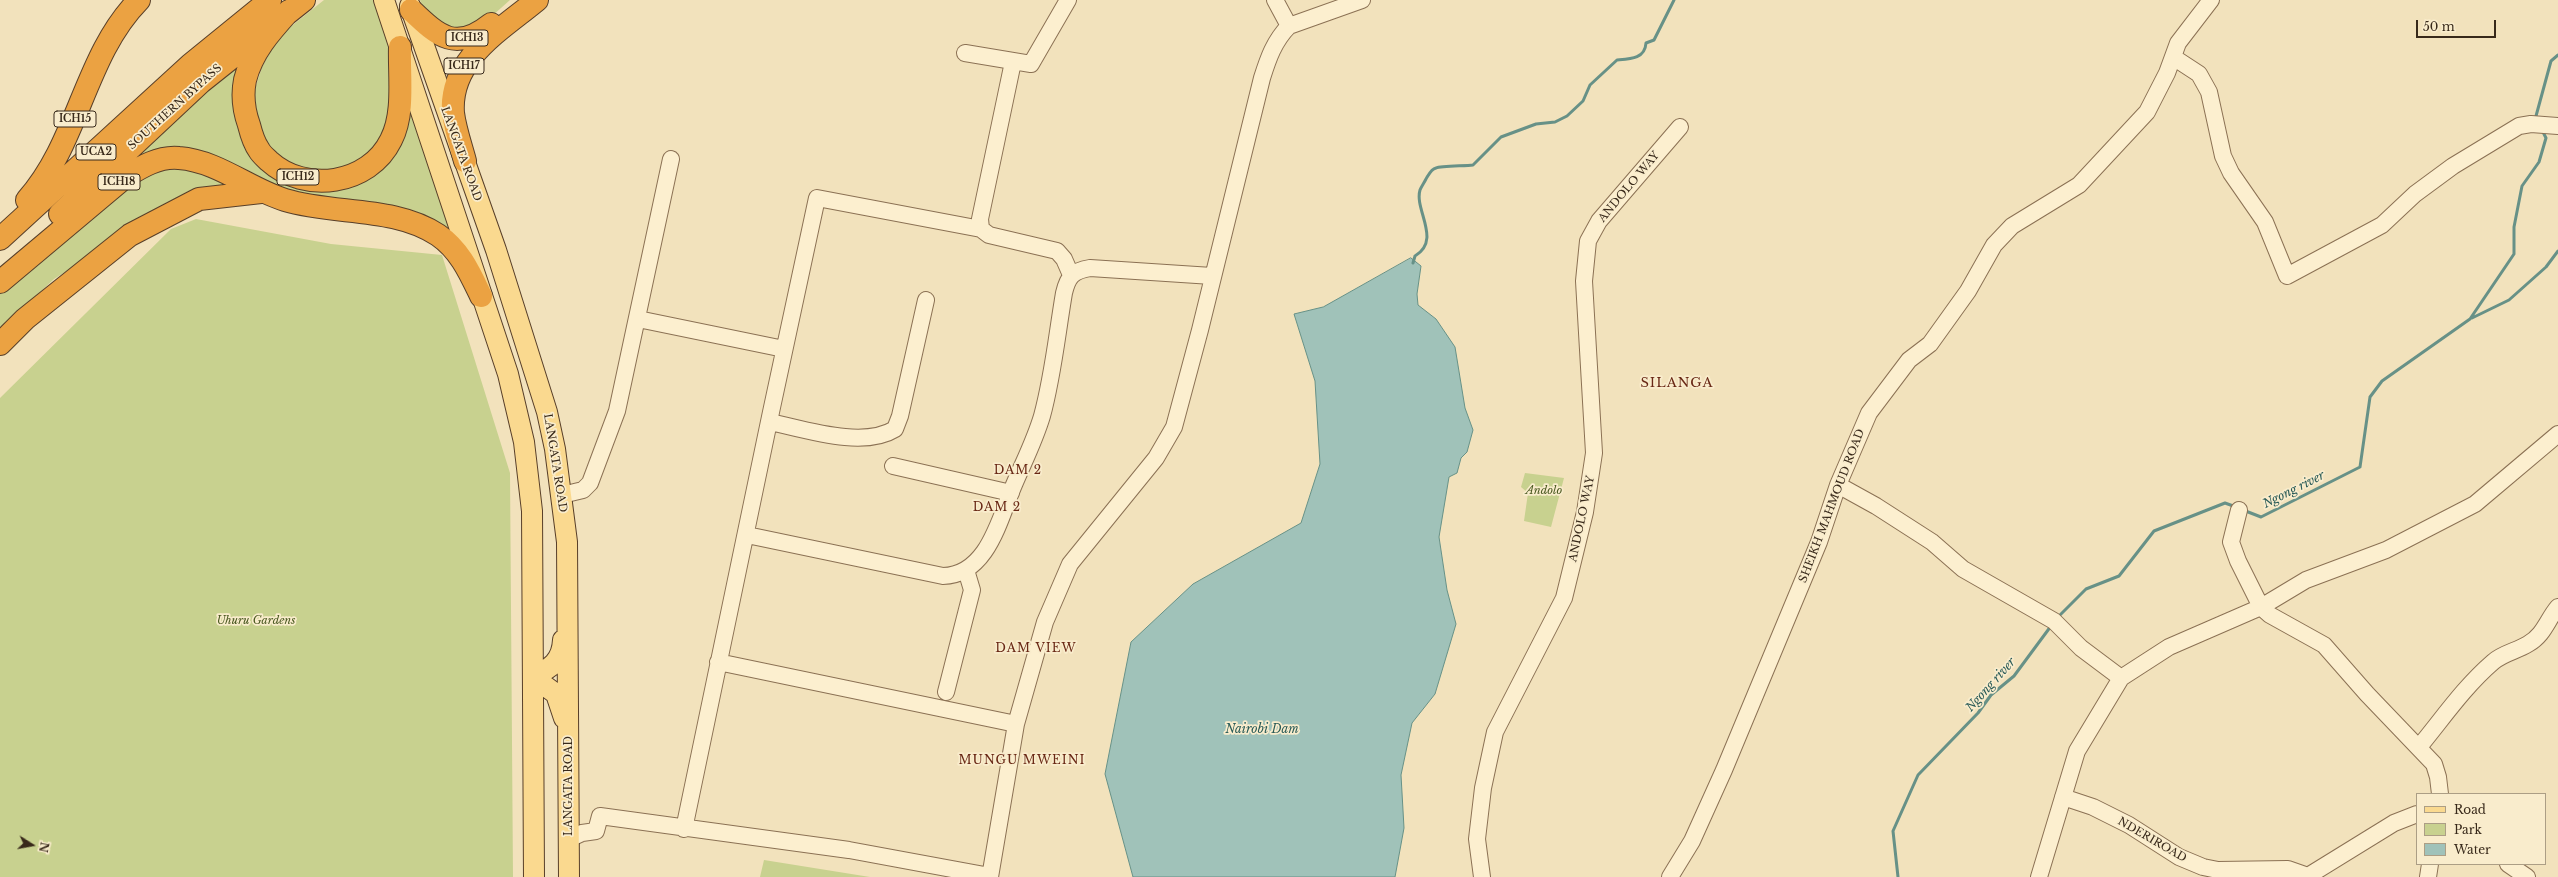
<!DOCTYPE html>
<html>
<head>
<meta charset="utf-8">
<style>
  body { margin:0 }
  #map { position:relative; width:2558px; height:877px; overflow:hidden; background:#f2e2bc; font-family:"Libre Baskerville",serif }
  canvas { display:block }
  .legend { position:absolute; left:2416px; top:793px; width:130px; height:72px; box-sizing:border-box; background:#f9eccc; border:1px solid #ac9e85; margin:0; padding:5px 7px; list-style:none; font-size:12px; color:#38291a }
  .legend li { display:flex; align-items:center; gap:8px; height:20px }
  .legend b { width:20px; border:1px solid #ac9e85 }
  .north { position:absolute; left:12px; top:825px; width:40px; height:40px; -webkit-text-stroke:3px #f9eccc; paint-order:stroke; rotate:101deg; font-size:11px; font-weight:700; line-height:16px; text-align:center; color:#38291a }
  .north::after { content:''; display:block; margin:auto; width:14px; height:18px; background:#38291a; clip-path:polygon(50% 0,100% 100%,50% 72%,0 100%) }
  .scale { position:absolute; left:2416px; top:20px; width:80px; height:18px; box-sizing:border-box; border:2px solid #38291a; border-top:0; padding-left:5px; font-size:12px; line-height:14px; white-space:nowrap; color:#38291a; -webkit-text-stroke:3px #f9eccc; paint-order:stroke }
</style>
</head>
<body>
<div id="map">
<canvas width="2558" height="877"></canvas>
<ul class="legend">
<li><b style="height:5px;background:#fad98f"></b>Road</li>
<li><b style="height:11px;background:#c8d18f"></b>Park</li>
<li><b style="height:11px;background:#a0c2b9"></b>Water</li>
</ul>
<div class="north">N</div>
<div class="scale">50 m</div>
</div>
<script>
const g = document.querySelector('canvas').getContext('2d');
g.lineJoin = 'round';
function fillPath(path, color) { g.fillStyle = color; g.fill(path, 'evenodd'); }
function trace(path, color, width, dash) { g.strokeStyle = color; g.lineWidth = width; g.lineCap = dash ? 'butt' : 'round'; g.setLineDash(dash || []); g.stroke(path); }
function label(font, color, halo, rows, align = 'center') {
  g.font = font + ' "Libre Baskerville",serif'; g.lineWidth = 3.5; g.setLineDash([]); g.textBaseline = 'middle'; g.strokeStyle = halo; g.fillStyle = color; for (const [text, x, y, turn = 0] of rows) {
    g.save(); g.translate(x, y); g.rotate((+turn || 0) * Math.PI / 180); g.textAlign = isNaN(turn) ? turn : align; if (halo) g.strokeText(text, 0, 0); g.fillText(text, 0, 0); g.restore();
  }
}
const green = new Path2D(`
  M324 0H373L391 49 393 111 379 147 360 164 336 171 312 172 293 167 277 156 263 139 255 117 253 95 262 67 279 36Z
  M420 0H510L492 16 466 31C446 27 427 21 420 0Z
  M251 49 239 93 274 173H372L406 79 462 250 452 239 287 194 218 159 117 172Z
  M176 163 240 190 95 253 54 279 0 330V291L127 183Z
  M196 219 331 244 442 255 510 473 513 877H0V398L171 229Z
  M1525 473 1564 478 1551 527 1524 521 1528 493 1521 487Z
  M764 860 870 877H760Z`);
const water = new Path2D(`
  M1411 258 1421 266 1417 294 1418 305 1436 319 1455 347 1465 408 1473 430 1467 452 1461 458 1457 473 1449 477 1439 537 1447 590 1456 624 1435 694 1412 723 1401 775 1404 828 1395 877H1133L1105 774 1131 642 1193 584 1301 523 1320 464 1315 381 1294 314 1323 307Z`);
const stream = new Path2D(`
  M2537 119 2536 116 2551 61 2558 55
  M1413 263 1415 256C1442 240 1414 210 1420 190 1421 187 1424 183 1426 179 1428 176 1431 169 1436 168 1441 166 1465 166 1473 165L1501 137 1536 124 1555 122 1567 116 1583 101 1590 85 1617 60C1630 59 1645 59 1646 43L1654 40 1674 0
  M2472 318 2509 300 2546 267 2558 251
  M2243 510 2261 517 2360 467 2370 397 2382 381 2470 319 2514 254V227L2522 186 2539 162 2546 138 2542 130
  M2057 618 2086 589 2119 576 2154 531 2225 503 2236 507
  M1898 877 1893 831 1918 775 1978 713 1991 695 2014 676 2051 626`);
const minor = new Path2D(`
  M1275 0 1289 26
  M965 53 1031 64 1068 0
  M2173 57 2199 74 2209 92 2223 156 2231 173 2265 222 2287 276 2382 225 2415 194 2453 166 2519 126 2531 124 2558 126
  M1013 62 980 219 981 229 989 235 1057 251 1064 259 1071 275
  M638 319 784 349
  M770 422C804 429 863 449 895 429L900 416 926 300
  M893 466 1011 493
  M1838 485 1876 506 1932 542 1963 569 2054 621 2081 648 2121 678
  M562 495 583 490 590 483 617 411 671 159
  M2239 510 2231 542 2238 561 2261 607 2270 615 2324 645 2367 694 2434 764 2438 777 2440 794
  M747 535 943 576C985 575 998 525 1011 492 1021 467 1034 443 1042 416 1053 376 1057 334 1064 293 1068 276 1073 271 1090 268L1212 276
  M718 662 1016 724
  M946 692 972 590 966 570
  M2419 747C2443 718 2464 687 2493 662 2503 653 2517 651 2528 644 2544 635 2547 620 2558 607
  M2063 797 2093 807 2129 825 2179 857 2203 867 2218 870 2288 869 2308 876 2394 823 2417 814
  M600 816 849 850 990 876
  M684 829C728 618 771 408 817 198L981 229
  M569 839 582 833 596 831 600 816
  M2508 864 2527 877
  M990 877 1016 724 1045 622 1070 564 1156 458 1174 427 1200 330 1262 78C1268 59 1274 41 1289 26L1362 0
  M1482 877 1477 839 1483 788 1495 732 1564 598 1585 512 1594 453 1584 281 1588 241 1599 221 1680 127
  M1670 877 1692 841 1724 770 1819 542 1838 485 1869 413 1909 360 1930 344 1968 291 1994 245 2012 226 2079 185 2147 112 2167 73 2178 43 2211 0
  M2039 877 2077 751 2121 678 2169 647 2261 607 2306 580 2386 550 2475 504 2558 434
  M2428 877 2430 864`);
const major = new Path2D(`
  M384 0 508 374 524 442 532 511 534 877
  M410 6 496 250 547 412 555 449 567 542 569 877
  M563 640C562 661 551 668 533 677L556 694 564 718`);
const highway = new Path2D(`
  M411 10C439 37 456 52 491 24
  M289 11C270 32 252 52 245 80 242 95 244 111 249 125 251 133 254 143 259 150 261 154 266 158 269 161 305 194 369 185 391 140 405 113 399 76 400 47
  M465 161C461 146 455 129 453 113 449 59 501 30 537 0
  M27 200C79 142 84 56 139 0
  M60 214 201 82 304 0
  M0 239 190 65 270 0
  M0 282 125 177C141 167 159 156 179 158 218 161 249 189 285 200 335 215 394 206 438 235 460 250 470 273 481 296
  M0 344 25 319 130 235 199 199 261 192`);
const shields = [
  [467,38,42],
  [464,66,40],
  [75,119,42],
  [96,152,40],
  [298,177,42],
  [119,182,42]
];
const shieldNames = [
  ["ICH13",467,38],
  ["ICH17",464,66],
  ["ICH15",75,119],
  ["UCA2",96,152],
  ["ICH12",298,177],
  ["ICH18",119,182]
];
const streetNames = [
  ["SOUTHERN BYPASS",175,107,-42],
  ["LANGATA ROAD",461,154,70],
  ["ANDOLO WAY",1629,187,-50],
  ["LANGATA ROAD",555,463,81],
  ["SHEIKH MAHMOUD ROAD",1832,506,-69],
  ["ANDOLO WAY",1582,519,-78],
  ["LANGATA ROAD",569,786,-90],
  ["NDERIROAD",2152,840,30]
];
const parkNames = [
  ["Andolo",1544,491],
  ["Uhuru Gardens",256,621]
];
const neighbourhoodNames = [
  ["DAM 2",1018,471],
  ["DAM 2",997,508],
  ["DAM VIEW",1036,649],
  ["MUNGU MWEINI",1022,761]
];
const waterNames = [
  ["Ngong river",2294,490,-27],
  ["Ngong river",1991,685,-48],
  ["Nairobi Dam",1262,730]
];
const quarterNames = [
  ["SILANGA",1677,383]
];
fillPath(green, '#c8d18f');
fillPath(water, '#a0c2b9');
trace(water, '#679187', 1);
trace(stream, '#679187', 3);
trace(minor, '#8b7154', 18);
trace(major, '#583f29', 22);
trace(highway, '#583f29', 24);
trace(minor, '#fcefcf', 16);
trace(major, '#fad98f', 20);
trace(highway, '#eba242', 22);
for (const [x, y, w] of shields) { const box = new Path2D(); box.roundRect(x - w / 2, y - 8, w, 16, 3); g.fillStyle = '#f9eccc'; g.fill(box); trace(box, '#38291a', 1); }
label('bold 10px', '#38291a', null, shieldNames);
label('11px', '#38291a', '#f9eccc', streetNames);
label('italic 11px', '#48571f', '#f9eccc', parkNames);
g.letterSpacing = '1px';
label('12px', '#692815', '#f9eccc', neighbourhoodNames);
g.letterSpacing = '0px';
label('italic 12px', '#285a57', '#f9eccc', waterNames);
g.letterSpacing = '1px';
label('13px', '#692815', '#f9eccc', quarterNames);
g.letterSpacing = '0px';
</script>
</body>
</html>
